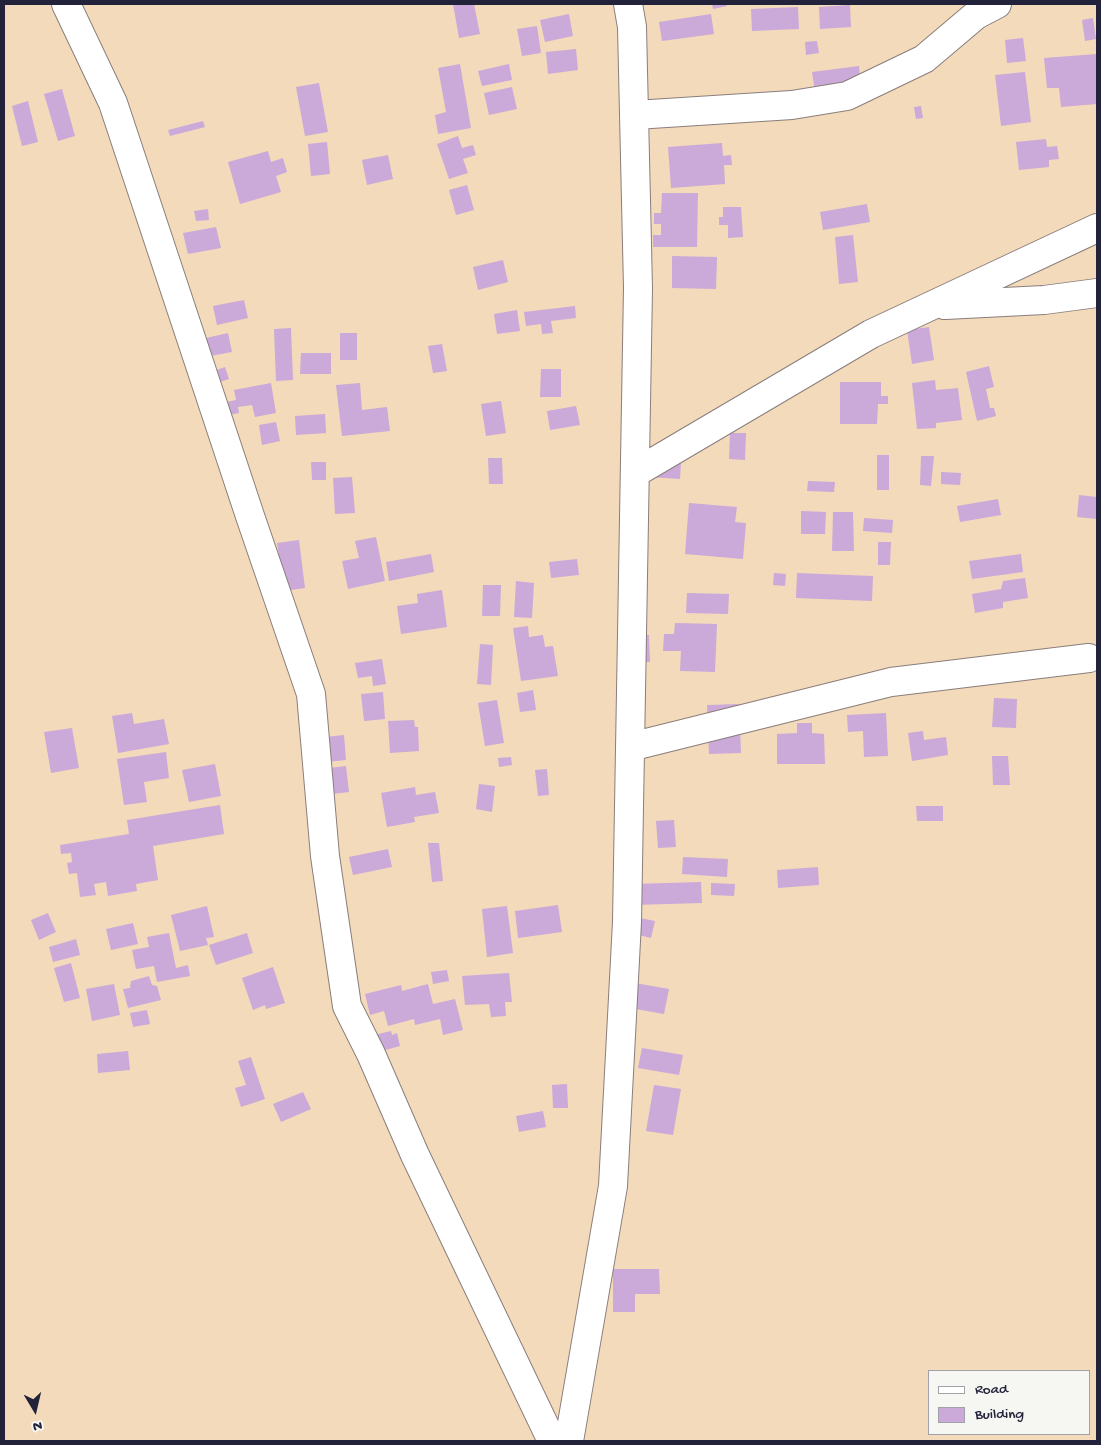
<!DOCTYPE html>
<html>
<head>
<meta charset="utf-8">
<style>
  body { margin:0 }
  #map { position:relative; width:1101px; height:1445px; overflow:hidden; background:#f2dabb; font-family:"Gochi Hand",sans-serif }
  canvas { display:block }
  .frame { position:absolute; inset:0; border:5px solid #22223b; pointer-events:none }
  .legend { position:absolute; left:928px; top:1370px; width:162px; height:65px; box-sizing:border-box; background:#f6f6f2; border:1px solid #a1a1a9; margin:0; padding:6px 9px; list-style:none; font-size:15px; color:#22223b }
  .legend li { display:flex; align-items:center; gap:10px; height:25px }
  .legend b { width:25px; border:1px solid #a1a1a9 }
  .north { position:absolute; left:10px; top:1385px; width:50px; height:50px; -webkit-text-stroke:4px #f6f6f2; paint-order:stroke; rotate:171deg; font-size:14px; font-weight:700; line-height:20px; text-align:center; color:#22223b }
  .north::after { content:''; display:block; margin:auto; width:18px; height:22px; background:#22223b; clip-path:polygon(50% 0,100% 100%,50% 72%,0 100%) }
</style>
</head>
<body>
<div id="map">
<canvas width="1101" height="1445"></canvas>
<div class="frame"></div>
<ul class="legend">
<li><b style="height:6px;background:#fff"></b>Road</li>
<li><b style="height:14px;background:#cba9d9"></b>Building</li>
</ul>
<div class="north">N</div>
</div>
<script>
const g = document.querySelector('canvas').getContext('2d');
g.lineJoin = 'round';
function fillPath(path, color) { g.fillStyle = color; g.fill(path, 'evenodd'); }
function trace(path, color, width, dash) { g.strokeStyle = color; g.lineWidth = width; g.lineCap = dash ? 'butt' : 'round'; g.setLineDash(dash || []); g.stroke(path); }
const building = new Path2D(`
  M453 4H474L480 34 459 38Z
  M712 4H726L727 6 713 9Z
  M850 5 851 27 820 29 819 7Z
  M798 7 799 29 752 31 751 9Z
  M569 14 573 36 545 42 540 20Z
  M711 14 714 34 662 41 659 22Z
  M1093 18 1096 39 1085 41 1082 20Z
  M537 26 541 53 522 56 517 29Z
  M1023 38 1026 61 1007 63 1005 40Z
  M817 41 819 53 806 55 805 42Z
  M576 49 578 70 548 74 546 52Z
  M1097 54V104L1061 107 1059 88H1047L1044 58Z
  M460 64 471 128 438 134 435 115 446 112 438 68Z
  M509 64 512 80 482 86 478 71Z
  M859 66 861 87 815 92 812 72Z
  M1025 72 1031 122 1001 126 995 75Z
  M319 83 328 132 305 136 296 87Z
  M512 87 517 109 489 115 484 93Z
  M62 89 75 136 58 141 44 94Z
  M28 101 38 142 22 146 12 106Z
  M921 106 923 118 916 119 914 107Z
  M203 121 205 127 170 136 168 130Z
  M458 136 462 148 473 145 476 155 463 159 468 173 449 179 437 144Z
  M1046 139 1047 147 1057 146 1059 159 1049 160V167L1019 170 1016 142Z
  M327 142 330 174 311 176 308 144Z
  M722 143 723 156 731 155 732 165H724L725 184 671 188 668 147Z
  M268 151 271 162 283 158 287 172 276 176 281 192 240 204 228 162Z
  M388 155 393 179 367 185 362 160Z
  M467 185 474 210 456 215 449 190Z
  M662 193H698L697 247H653V235H661V224H654V213H661Z
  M867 204 870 222 823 230 820 212Z
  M723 207H741L743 237 728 238V225H719V217H723Z
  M208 209 209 220 196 221 194 211Z
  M216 227 221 248 188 254 183 233Z
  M853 235 858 282 839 284 835 237Z
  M672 256 717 257 716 289 672 288Z
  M503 260 508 282 478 290 473 267Z
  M244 300 248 318 217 325 213 306Z
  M575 306 576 318 551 321 553 333 542 334 541 324 526 326 524 312Z
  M517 310 520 331 497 334 494 314Z
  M929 327 934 360 912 364 907 330Z
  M291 328 293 380 276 381 274 329Z
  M228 333 232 352 205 357 202 339Z
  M340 333H357V360H340Z
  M442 344 447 371 433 373 428 346Z
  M301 353H331V374H300Z
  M989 366 994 387 986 389 990 408H994L996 416 977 421 966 372Z
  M225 367 229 379 211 385 214 371Z
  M541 369H561V397H540Z
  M935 380 936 390 958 388 962 420 936 423V428L917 429 912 383Z
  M840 382H881V396H888V404H878L877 424H840Z
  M271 383 276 413 255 417 252 405 238 407 239 413 224 416 221 403 236 400 234 390Z
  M360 383 362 410 387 407 390 431 342 436 336 385Z
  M501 401 506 433 486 436 481 404Z
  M576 406 580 425 550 430 547 411Z
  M325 414 326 433 296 435 295 416Z
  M276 422 280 441 262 445 259 425Z
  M730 433H746L745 460 729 459Z
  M877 455H889V490H877Z
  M921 456H934L931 486 920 485Z
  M488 458H502L503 484H489Z
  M650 460 681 462 680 479 648 477Z
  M311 462H326V480H312Z
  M941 472 961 473 960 485 941 484Z
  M352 477 355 513 335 514 333 478Z
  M808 481 835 482 834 492 807 491Z
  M1079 495 1097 497V519L1077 517Z
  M998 499 1001 515 960 522 957 506Z
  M689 503 737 507 735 522 746 523 743 559 685 554Z
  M801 511 826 512 825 534H801Z
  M833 512H853L854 551H832Z
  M864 518 893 520 892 533 863 531Z
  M376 537 385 581 348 589 342 561 359 558 355 541Z
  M299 540 305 588 284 591 277 543Z
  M878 542H891L890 565H878Z
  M431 554 434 572 389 581 386 562Z
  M1021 554 1023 572 972 579 969 561Z
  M577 559 579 575 551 578 549 562Z
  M774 573 786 574 785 586 773 585Z
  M797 573 873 576 872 601 796 598Z
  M1025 578 1028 598 1003 602V608L975 613 972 594 1001 589 1003 581Z
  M516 581 534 583 532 618 514 617Z
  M483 585H501L500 616H482Z
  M442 590 447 627 401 634 397 606 418 603 417 594Z
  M687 593 729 594 728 614 686 613Z
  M675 623 717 624 715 672 680 671 681 651H663L664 634H674Z
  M528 626 529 637 543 635 545 647 553 646 558 676 521 681 513 628Z
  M637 635H649L650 662H638Z
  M480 644 493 645 491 685 477 684Z
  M382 659 386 684 373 686 372 676 358 678 355 663Z
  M533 690 536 710 520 712 517 693Z
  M383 692 385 719 364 721 361 694Z
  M994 698 1017 699 1016 728 992 727Z
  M497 700 504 743 485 746 478 703Z
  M739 704 741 753 709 754 707 705Z
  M132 713 134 724 164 719 169 744 118 753 112 716Z
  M886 713 888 756 864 757 863 731 848 732 847 715Z
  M414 720 415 727H418L419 751 390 753 388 721Z
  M797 723H812V733L824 734 825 764H777V734L797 733Z
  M72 728 79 768 51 773 44 732Z
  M923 731 924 740 946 737 948 755 912 761 908 733Z
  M344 735 346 760 327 762 325 737Z
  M166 752 169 778 144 782 147 802 124 805 117 759Z
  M992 756H1008L1010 785H993Z
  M511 757 512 765 499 767 498 758Z
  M215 764 221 796 189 802 182 770Z
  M346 766 349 792 332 794 329 768Z
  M547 769 549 795 538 796 535 770Z
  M479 784 495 786 492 812 476 809Z
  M415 787 416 795 435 792 439 813 414 817 415 822 387 827 381 793Z
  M220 805 224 834 153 846 158 880 136 884 137 891 108 896 106 882 94 884 96 895 80 897 77 873 69 874 67 863 72 862 71 853 61 854 60 845 129 834 127 820Z
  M916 806H943V821H917Z
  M674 820 676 847 658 848 656 821Z
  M428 843H439L443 881 432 882Z
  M388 849 392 867 353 875 349 857Z
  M683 857 728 859 727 877 682 874Z
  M818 867 819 885 778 888 777 870Z
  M701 882 702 903 633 905V884Z
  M711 883 735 884 734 896 711 895Z
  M558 905 562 932 518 938 515 911Z
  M207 906 214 937 206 938 208 945 180 951 171 915Z
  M507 906 513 953 487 957 482 909Z
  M48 913 56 932 39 940 31 920Z
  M635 917 655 921 651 938 631 933Z
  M133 923 138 944 111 950 106 929Z
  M169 933 176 968 188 965 190 976 157 982 154 966 136 969 132 950 149 947 147 937Z
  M247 933 253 953 216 965 209 945Z
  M76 939 80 955 53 962 49 947Z
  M71 963 80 998 64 1002 54 968Z
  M273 967 285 1003 266 1009 265 1005 253 1010 242 978Z
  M447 970 449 981 433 984 431 972Z
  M509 973 512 1002H505L506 1016 491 1017 489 1004 465 1005 462 976Z
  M149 976 152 985 157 986 161 1000 128 1008 123 989 130 988 131 981Z
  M635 983 669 989 664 1014 630 1008Z
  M114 984 120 1015 92 1021 86 989Z
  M428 984 433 1004 455 999 463 1030 443 1035 440 1019 415 1025 414 1019 388 1026 384 1011 370 1015 365 994 401 985 402 991Z
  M147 1010 150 1024 133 1027 130 1013Z
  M391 1031 392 1035 397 1033 400 1046 371 1054 366 1037Z
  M642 1048 683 1055 679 1075 638 1068Z
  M128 1051 130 1070 98 1073 97 1054Z
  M251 1057 265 1099 241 1107 235 1088 246 1085 238 1061Z
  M567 1084 568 1108H553L552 1085Z
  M654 1085 681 1089 673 1135 646 1131Z
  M303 1092 311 1109 281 1122 273 1104Z
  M543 1111 546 1127 519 1132 516 1116Z
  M613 1269H659L660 1294H635V1312H613Z`);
const minor = new Path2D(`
  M66 4 113 103 250 516 311 694 325 856 347 1006 371 1054 415 1155 552 1441
  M635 115 792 105 847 96 924 59 976 15 997 4
  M945 305 1044 300 1097 293
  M635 473 871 334 1097 228
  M630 747 891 682 1089 658
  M569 1441 613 1186 627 922 638 288 632 27 628 4`);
fillPath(building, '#cba9d9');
trace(minor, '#8a7e7b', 30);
trace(minor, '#fff', 28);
</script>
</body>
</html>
